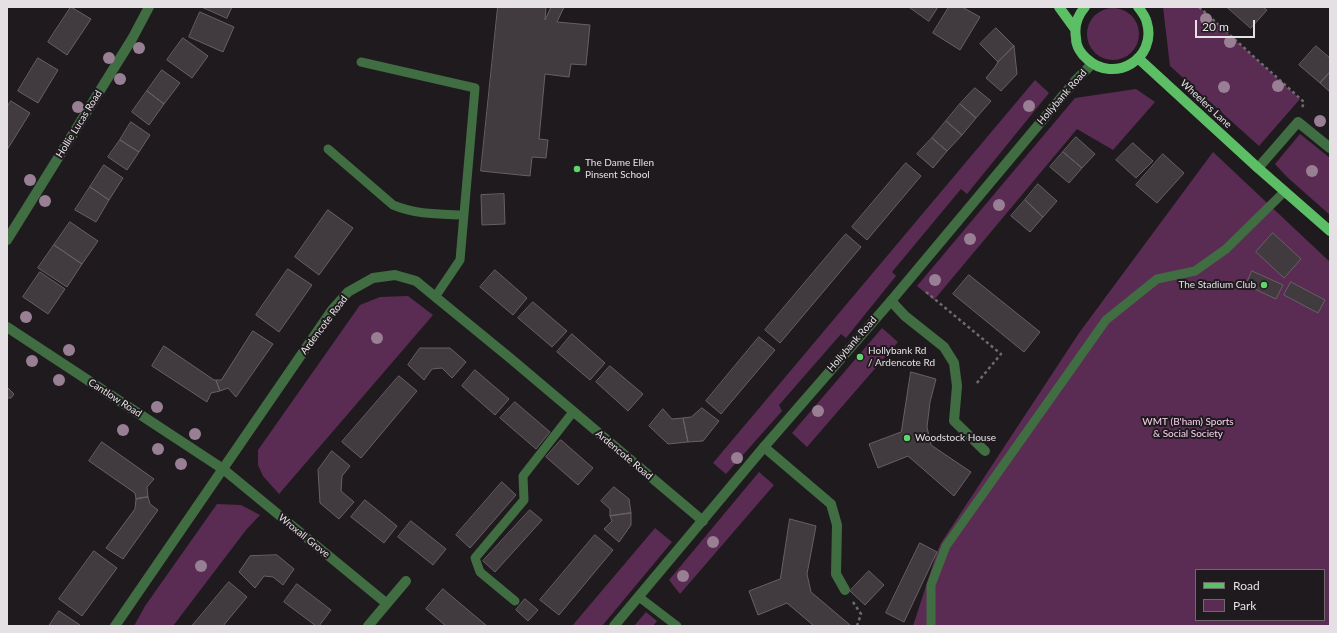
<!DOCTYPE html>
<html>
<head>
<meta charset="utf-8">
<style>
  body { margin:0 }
  #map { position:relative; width:1337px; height:633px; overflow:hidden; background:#1f1a1e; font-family:Lato,sans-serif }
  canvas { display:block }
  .frame { position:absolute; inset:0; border:8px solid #e4e0e3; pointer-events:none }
  .legend { position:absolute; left:1195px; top:569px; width:130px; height:52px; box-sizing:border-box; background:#1f1a1e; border:1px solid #6e696d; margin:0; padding:5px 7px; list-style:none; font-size:12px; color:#e4e0e3 }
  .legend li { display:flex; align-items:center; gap:8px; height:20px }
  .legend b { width:20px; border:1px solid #6e696d }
  .scale { position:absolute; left:1195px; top:20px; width:60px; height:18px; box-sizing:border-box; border:2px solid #e4e0e3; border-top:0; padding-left:5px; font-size:12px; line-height:14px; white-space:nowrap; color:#e4e0e3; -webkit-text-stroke:3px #1f1a1e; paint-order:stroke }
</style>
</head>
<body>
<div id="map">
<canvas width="1337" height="633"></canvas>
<div class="frame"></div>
<ul class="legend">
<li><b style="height:5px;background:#5dbf65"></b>Road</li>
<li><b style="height:11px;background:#5a2c53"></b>Park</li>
</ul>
<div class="scale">20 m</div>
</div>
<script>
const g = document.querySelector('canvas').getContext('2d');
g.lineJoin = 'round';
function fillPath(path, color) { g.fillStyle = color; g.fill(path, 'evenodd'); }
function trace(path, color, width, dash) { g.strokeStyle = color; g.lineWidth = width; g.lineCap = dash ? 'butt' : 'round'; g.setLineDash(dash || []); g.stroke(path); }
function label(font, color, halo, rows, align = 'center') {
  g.font = font + ' Lato,sans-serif'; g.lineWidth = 4; g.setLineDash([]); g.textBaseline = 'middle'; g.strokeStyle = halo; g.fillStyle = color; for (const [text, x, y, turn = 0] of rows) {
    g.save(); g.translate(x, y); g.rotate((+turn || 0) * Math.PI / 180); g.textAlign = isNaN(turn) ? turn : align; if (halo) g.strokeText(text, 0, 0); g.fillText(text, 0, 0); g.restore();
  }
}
const green = new Path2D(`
  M1163 7H1199L1300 99 1259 146 1170 66Z
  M1087 34a26 26 0 1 1 52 0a26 26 0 1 1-52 0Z
  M1035 80 1049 93 967 194 961 189 892 272 896 276 846 338 841 334 779 405 782 411 726 474 713 463Z
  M1136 89 1155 102 1113 150 1077 129 934 300 917 286 1075 98Z
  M1300 134 1330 158V215L1287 177 1275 164Z
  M1213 152 1330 262V626H913L937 552 941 543 1079 333ZM1196 570H1324V620H1196Z
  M408 296 433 315 279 494 263 476 258 465V450L360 305 380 297Z
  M882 328 898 342 807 447 792 433Z
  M759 472 774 485 680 594 669 580Z
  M217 504 241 505 260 515 246 530 173 626H134L145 606Z
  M655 528 672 542 602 626H572Z
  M646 612 657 621 653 626H634Z`);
const building = new Path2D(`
  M71 7 91 19 67 55 48 42Z
  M202 7H232L227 18Z
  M498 7H546L545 20 551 7H564L557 22 590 25 586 65 571 64 569 77 545 74 539 139 548 140 546 158 532 157 530 176 481 171Z
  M909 7H938L929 21Z
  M949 7H962L980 17 960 50 933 33Z
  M1227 7H1263L1267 10 1251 28Z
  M200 12 234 27 223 52 189 37Z
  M996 28 1014 46 998 62 980 44Z
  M183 38 208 56 192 78 167 60Z
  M1014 46 1017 74 1001 91 986 78 995 67 998 62Z
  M1316 46 1330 58V72L1320 83 1299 65Z
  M38 58 58 70 38 103 18 91Z
  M162 70 180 83 164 104 147 91Z
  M1330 72V92L1320 83Z
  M975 88 991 101 976 118 960 104Z
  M147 91 164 104 149 125 132 112Z
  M11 101 30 113 7 150V107Z
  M960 104 976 118 962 135 946 121Z
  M946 121 962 135 947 151 932 138Z
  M131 122 150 135 139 152 120 140Z
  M1076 137 1095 154 1082 168 1063 152Z
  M932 138 947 151 933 168 917 154Z
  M120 140 139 152 127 170 108 157Z
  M1133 143 1153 161 1136 178 1116 160Z
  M1063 152 1082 168 1069 183 1050 167Z
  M1163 154 1184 173 1157 203 1136 185Z
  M906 163 921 176 867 240 852 227Z
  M104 165 123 178 109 200 90 187Z
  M1038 184 1057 201 1043 217 1025 200Z
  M90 187 109 200 96 222 75 210Z
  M504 194 505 224 482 225 481 195Z
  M1025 200 1043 217 1030 232 1011 216Z
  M328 210 353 228 319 275 295 257Z
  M70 222 98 241 82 264 54 245Z
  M1273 233 1301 259 1284 278 1256 252Z
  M846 234 861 247 780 343 765 330Z
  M54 245 82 264 67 287 38 268Z
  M288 269 312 285 279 332 256 315Z
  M495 270 527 298 513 315 480 287Z
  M1252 271 1283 285 1276 299 1246 285Z
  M40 272 65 289 48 314 23 297Z
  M969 275 1040 332 1024 352 953 294Z
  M1291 282 1325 300 1318 313 1284 295Z
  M533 302 567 331 552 347 518 318Z
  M253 331 273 344 236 397 228 388 220 391 216 380H221Z
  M572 334 605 363 590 380 557 352Z
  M759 337 775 350 721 414 706 401Z
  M164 346 214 380H216L220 391 211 393 207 402 152 366Z
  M420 348H450L466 362 452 378 442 368 432 369 424 380 408 365Z
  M610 366 643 394 628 411 596 382Z
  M475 370 509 399 495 415 462 386Z
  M911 372 936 379 930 402 927 427 931 445 971 472 954 496 908 456 878 468 869 444 901 432Z
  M399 376 417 391 361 458 342 442Z
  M7 387 14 394 11 398H7Z
  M515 402 550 432 536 449 500 418Z
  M702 408 719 421 703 441 688 442 683 418 691 417Z
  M663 409 672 419 683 418 688 442 668 444 649 426Z
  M561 440 593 468 578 485 546 457Z
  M102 442 154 479 147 487 148 497 136 499 135 493 89 461Z
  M332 451 350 466 342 476 341 491 354 502 339 519 320 503 318 470Z
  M502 482 516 495 470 548 456 535Z
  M614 487 629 499 631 513 610 516V509L601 501Z
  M148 497 150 504 158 510 123 559 106 548 135 509 136 499Z
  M365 500 397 526 384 543 351 517Z
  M530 510 542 520 495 572 483 561Z
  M631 513V525L619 542 604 529 612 521 610 516Z
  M790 519 816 526 807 574 811 592 850 625 849 626H814L787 603 758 615 749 591 780 579Z
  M411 521 446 549 433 565 398 537Z
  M595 535 613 550 559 615 540 600Z
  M920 543 937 552 904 622 886 613Z
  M94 551 117 568 82 616 59 599Z
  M277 555 294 569 283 585 273 577 264 576 255 588 239 572 250 556Z
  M869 571 884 585 865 605 850 591Z
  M229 582 247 597 223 626H192Z
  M297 584 331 610 319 626H316L284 602Z
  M443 589 487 626H446L426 609Z
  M525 599 538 610 528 621 516 610Z
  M59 611 80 625V626H49Z`);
const path = new Path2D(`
  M1199 7 1304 102 1302 108
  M926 292 1001 354 976 384
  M853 602 861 614 857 626`);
const service = new Path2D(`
  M361 62 475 88 460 260 435 297
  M328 149 393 205C417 215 439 214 464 215
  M639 597 677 626
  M515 601 480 572 475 558 524 500 523 476 573 412
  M931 626V585L946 546 1106 320 1157 279 1195 271 1226 249 1284 192`);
const minor = new Path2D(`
  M1258 168 1298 122 1330 148
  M7 240 132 39 149 7
  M891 301 905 316 944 347 954 363 957 386 954 421 985 451
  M7 327 223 469 386 603
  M764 447 831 504 837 525 836 574 845 590
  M115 626 332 310 348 292 373 278 395 275 416 281 510 358 703 521
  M368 626 406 581`);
const tertiary = new Path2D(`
  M614 626 764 447 891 301 1076 80 1092 64`);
const primary = new Path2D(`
  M1059 7 1075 29
  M1085 7C1077 16 1074 26 1076 38 1076 46 1081 54 1087 59 1114 84 1157 59 1147 23 1146 17 1142 12 1138 7
  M1138 58 1258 168 1330 231`);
const trees = [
  [1206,19],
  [1230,42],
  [139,48],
  [109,58],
  [120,79],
  [1278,86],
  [1224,87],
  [1029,106],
  [78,107],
  [1320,121],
  [1312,171],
  [30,180],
  [45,201],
  [999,205],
  [970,239],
  [935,280],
  [26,317],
  [377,338],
  [69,350],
  [32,361],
  [59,380],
  [157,407],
  [818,411],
  [123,430],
  [195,434],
  [158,449],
  [737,458],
  [181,464],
  [713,542],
  [201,566],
  [683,576]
];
const markers = [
  [577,169,4,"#5fd56b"],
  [1264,285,4,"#5fd56b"],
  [860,357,4,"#5fd56b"],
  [907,438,4,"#5fd56b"]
];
const streetNames = [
  ["Hollybank Road",1062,97,-49],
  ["Wheelers Lane",1206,104,43],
  ["Hollie Lucas Road",79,124,-58],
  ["Ardencote Road",324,325,-53],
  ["Hollybank Road",852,344,-49],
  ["Cantlow Road",115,398,33],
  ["Ardencote Road",624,455,40],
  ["Wroxall Grove",304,536,39]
];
const poiNames = [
  ["The Dame Ellen",585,163],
  ["Pinsent School",585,175],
  ["The Stadium Club",1256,285,"right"],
  ["Hollybank Rd",868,351],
  ["/ Ardencote Rd",868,363],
  ["Woodstock House",915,438]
];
const parkNames = [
  ["WMT (B'ham) Sports",1188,422],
  ["& Social Society",1188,434]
];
fillPath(green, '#5a2c53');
fillPath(building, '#413a3f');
trace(building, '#676066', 1);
trace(path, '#6f6a6e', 2.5, [3, 3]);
trace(service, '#406d42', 9);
trace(minor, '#406d42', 10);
trace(tertiary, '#406d42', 10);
trace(primary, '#5dbf65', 10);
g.fillStyle = '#987f93';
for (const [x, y] of trees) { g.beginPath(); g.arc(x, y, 6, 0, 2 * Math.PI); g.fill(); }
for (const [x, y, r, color] of markers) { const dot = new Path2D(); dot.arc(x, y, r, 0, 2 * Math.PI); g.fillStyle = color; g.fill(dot); trace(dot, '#1f1a1e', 1.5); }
label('10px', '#e4e0e3', '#1f1a1e', streetNames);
label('10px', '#e4e0e3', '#1f1a1e', poiNames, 'left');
label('10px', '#fbd2f2', '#1f1a1e', parkNames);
</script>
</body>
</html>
